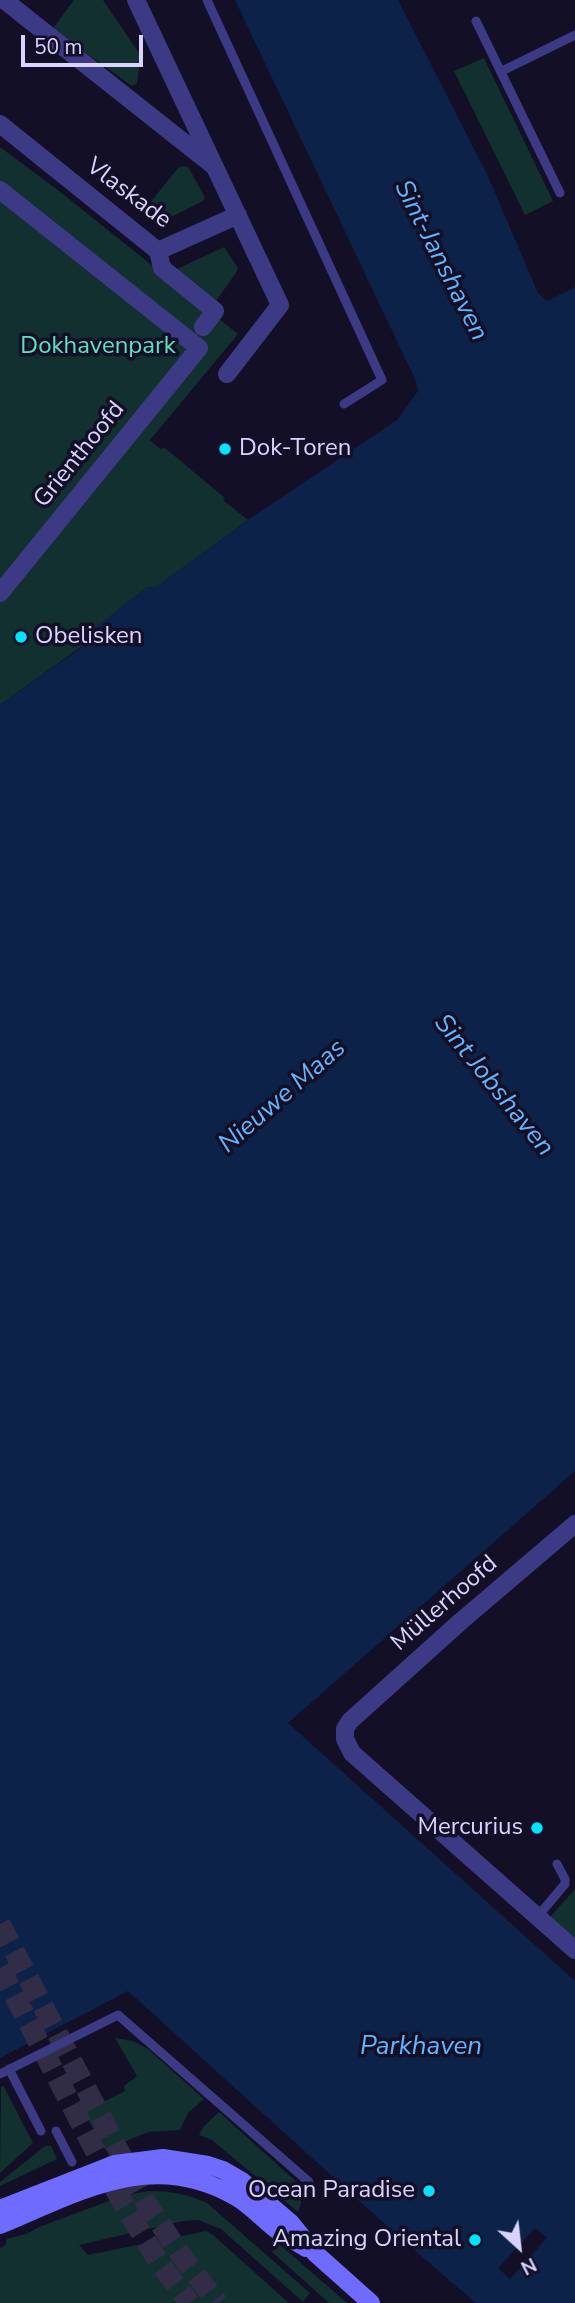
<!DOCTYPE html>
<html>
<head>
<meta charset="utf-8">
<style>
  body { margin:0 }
  #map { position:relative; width:575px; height:2303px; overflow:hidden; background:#130f26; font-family:"Nunito Sans",sans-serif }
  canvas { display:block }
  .north { position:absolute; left:484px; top:2212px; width:70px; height:70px; -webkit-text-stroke:5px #130f26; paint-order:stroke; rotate:153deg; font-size:19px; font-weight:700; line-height:28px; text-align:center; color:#d9d4ff }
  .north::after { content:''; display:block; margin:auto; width:24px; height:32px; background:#d9d4ff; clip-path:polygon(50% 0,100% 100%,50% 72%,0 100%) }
  .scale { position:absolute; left:21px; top:35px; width:122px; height:32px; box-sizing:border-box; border:4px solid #d9d4ff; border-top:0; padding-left:9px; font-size:21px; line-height:24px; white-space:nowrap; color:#d9d4ff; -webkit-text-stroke:5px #130f26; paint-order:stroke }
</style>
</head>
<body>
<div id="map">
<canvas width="575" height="2303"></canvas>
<div class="north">N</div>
<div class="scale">50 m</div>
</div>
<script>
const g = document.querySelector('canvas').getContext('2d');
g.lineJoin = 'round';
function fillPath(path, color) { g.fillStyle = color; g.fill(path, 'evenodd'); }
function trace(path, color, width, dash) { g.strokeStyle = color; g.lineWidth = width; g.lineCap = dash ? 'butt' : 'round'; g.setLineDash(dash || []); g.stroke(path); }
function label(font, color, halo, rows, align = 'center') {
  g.font = font + ' "Nunito Sans",sans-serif'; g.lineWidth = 7; g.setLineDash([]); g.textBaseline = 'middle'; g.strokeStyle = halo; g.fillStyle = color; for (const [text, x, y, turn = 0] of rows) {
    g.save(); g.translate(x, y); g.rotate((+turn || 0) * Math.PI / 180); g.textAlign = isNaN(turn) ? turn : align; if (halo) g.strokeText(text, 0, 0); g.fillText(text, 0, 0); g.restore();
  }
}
const green = new Path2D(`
  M74 0H103L141 56 137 83 132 86 54 30V27Z
  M484 58 553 201 525 215 454 71Z
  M0 147 59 191 238 334 150 440 160 449 165 448 225 498 223 500 248 520 155 588 147 587 78 642 82 646 0 705Z
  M184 166 188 167 205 197 203 201 169 218H164L150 207 149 204 178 168Z
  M224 247 238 268 237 271 214 304 175 270Z
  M575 1889V1940L549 1918Z
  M115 2038 133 2041 148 2049 204 2099 188 2113 180 2130 148 2132 105 2150 84 2112 125 2091 124 2086 137 2076Z
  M1 2086 4 2087 33 2143 0 2173Z
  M219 2112 301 2186V2203L298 2212 212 2140 199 2135 204 2126Z
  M45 2146H51L57 2159 0 2186V2182Z
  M149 2191C171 2191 187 2194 207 2203L310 2293 303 2302 221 2229 198 2220 183 2221 79 2245 88 2255 206 2231 213 2235 289 2303H0V2248L6 2245V2239L26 2234 39 2227 122 2196Z
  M279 2244 347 2303H329L272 2252Z`);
const water = new Path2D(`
  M235 0H398L487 174 538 293 547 301 575 287V1471L288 1723 575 1981V2303H476L398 2236 128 1991 0 2058V705L82 647 78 641 147 587 155 588 248 520 397 420 418 391 416 381Z`);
const pier = new Path2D(`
  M535 2228 547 2238 510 2279 498 2268Z`);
const highwayTunnel = new Path2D(`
  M0 1924 146 2203 186 2262 218 2303
  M0 1968 121 2200 160 2264 190 2303`);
const lane = new Path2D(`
  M207 0 382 380 344 404
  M476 21 560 193
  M502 71 575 35
  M538 1916 565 1884V1879L557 1864
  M9 2069 41 2131
  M0 2074 118 2015 309 2182
  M56 2131 72 2162`);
const street = new Path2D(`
  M4 0 215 167
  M136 0 280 305 227 374
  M0 124 158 251 238 215
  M0 190 199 348 0 593
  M158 251 162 268 215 311 203 327
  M575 1524 460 1622 350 1721 345 1729V1739L352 1753 575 1950`);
const secondary = new Path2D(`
  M0 2209 115 2164 163 2158 208 2165 223 2170 242 2181 291 2223 315 2253 371 2303
  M0 2225C80 2192 152 2148 236 2197 253 2207 266 2223 282 2234 290 2239 298 2243 306 2248`);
const markers = [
  [225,449,7,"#00e5ff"],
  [21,637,7,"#00e5ff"],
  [537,1828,7,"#00e5ff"],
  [429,2191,7,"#00e5ff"],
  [475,2240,7,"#00e5ff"]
];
const streetNames = [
  ["Vlaskade",128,194,37],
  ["Grienthoofd",80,455,-51],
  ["Müllerhoofd",445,1604,-41]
];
const parkNames = [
  ["Dokhavenpark",98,347]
];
const poiNames = [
  ["Dok-Toren",239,449,"left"],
  ["Obelisken",35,637,"left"],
  ["Mercurius",523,1828],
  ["Ocean Paradise",415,2191],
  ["Amazing Oriental",461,2240]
];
const waterNames = [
  ["Sint-Janshaven",440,261,63],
  ["Sint Jobshaven",493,1086,51],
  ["Nieuwe Maas",283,1097,-41],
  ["Parkhaven",421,2048]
];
fillPath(green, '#12302f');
fillPath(water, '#0c2248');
fillPath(pier, '#130f26');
trace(highwayTunnel, '#312d47', 21, [21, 10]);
trace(lane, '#3d3a85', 9);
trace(street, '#3d3a85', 18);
trace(secondary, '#6f6bff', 18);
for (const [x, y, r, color] of markers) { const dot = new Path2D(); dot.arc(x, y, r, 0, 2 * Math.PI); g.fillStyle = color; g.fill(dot); trace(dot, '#130f26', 2.5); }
label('24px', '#d9d4ff', '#130f26', streetNames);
label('24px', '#5fe0c0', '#130f26', parkNames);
label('24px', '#d9d4ff', '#130f26', poiNames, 'right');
label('italic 26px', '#62b6ff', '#130f26', waterNames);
</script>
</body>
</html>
